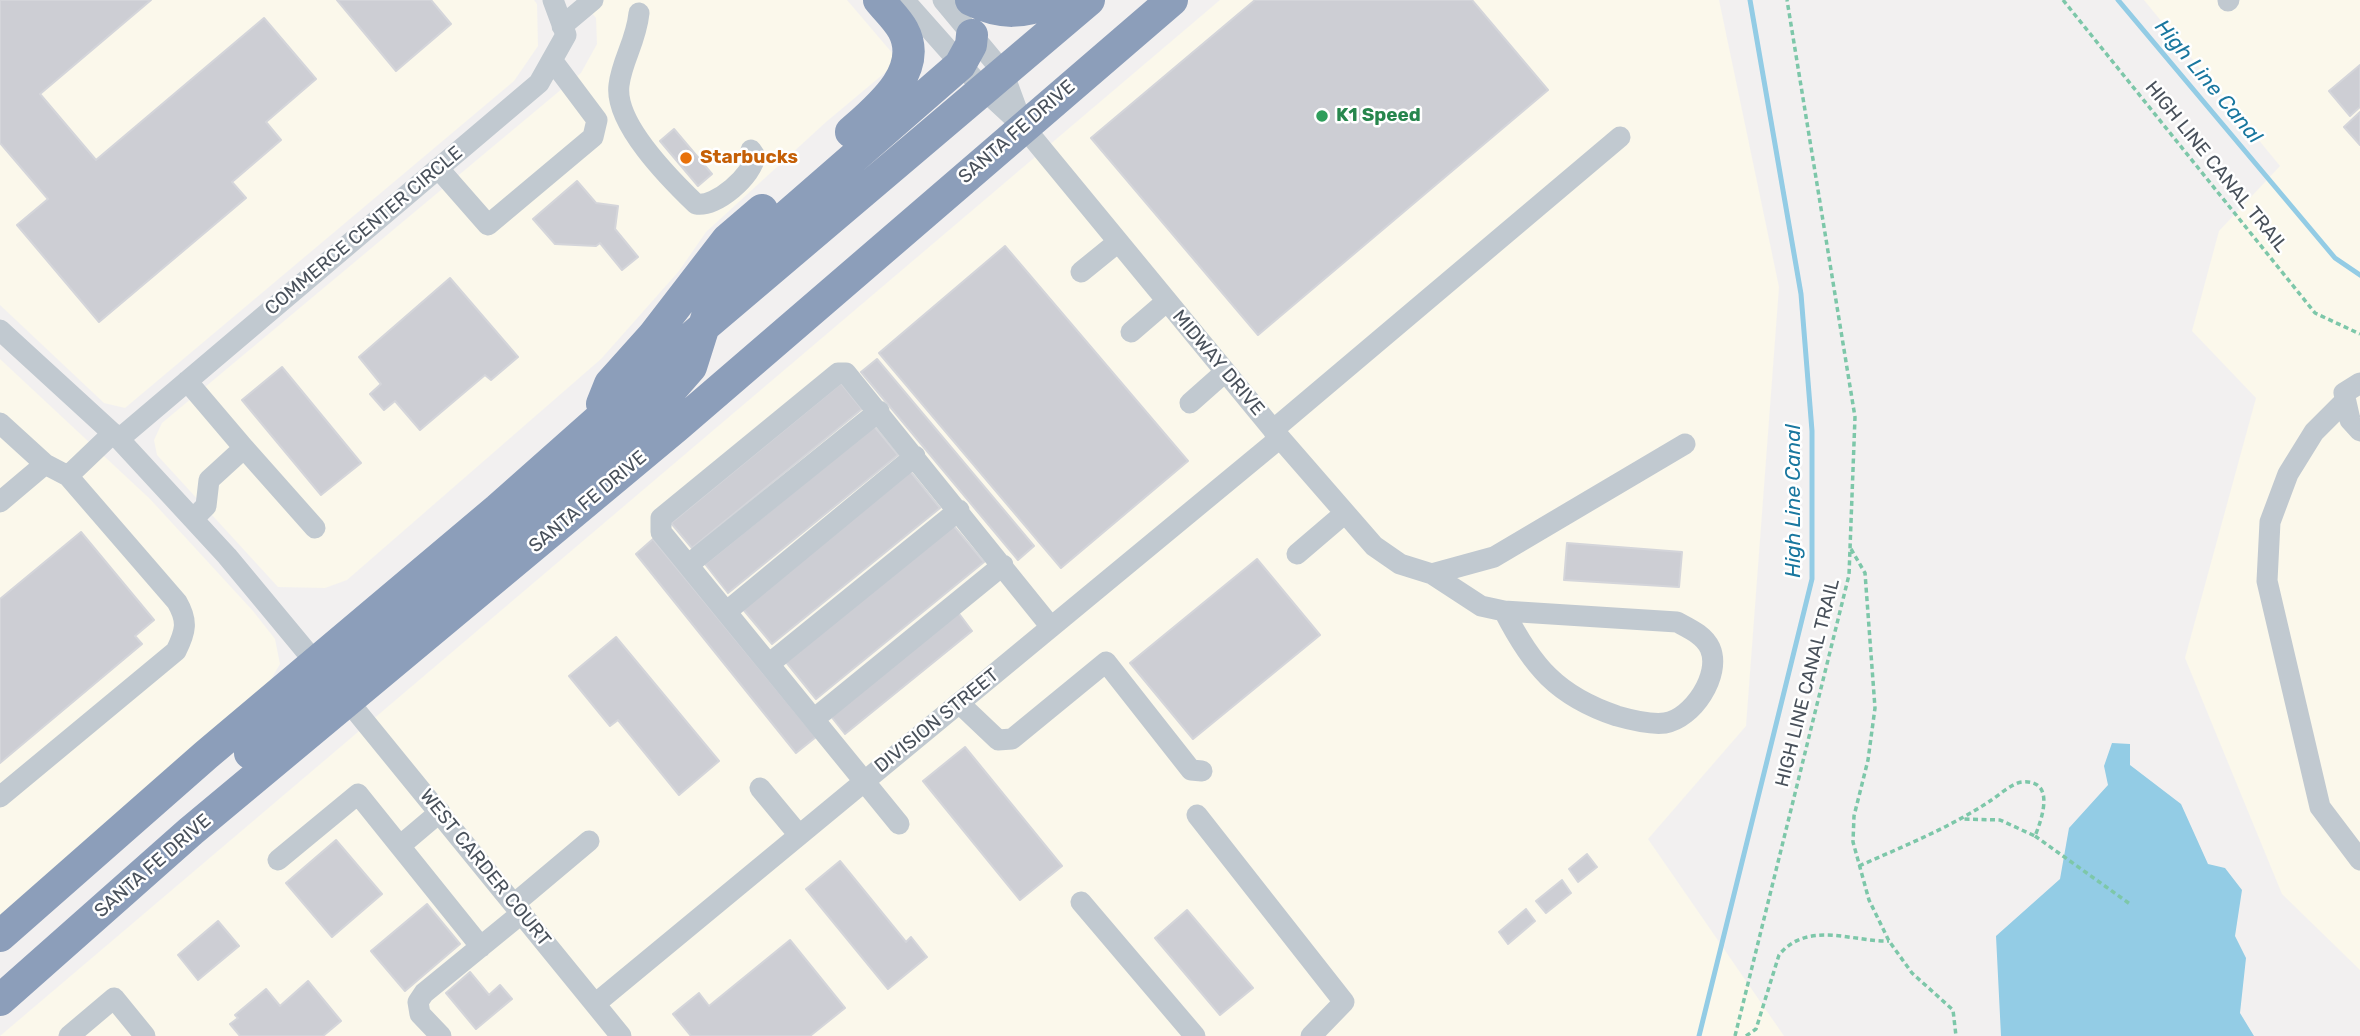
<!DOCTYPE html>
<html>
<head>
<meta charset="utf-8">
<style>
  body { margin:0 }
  canvas { display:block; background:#f2f0f0 }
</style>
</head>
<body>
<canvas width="2360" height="1036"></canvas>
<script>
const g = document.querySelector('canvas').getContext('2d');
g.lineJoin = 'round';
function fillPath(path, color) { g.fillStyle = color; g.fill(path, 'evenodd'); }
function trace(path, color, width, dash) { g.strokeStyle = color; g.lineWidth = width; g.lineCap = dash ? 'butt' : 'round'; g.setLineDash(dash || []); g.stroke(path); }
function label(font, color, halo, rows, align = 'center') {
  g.font = font + ' Rubik,sans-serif'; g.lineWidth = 5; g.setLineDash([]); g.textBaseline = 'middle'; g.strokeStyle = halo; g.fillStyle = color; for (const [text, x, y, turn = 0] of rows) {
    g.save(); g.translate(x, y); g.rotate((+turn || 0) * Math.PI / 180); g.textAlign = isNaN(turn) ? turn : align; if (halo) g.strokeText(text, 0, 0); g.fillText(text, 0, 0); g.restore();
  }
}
const commercial = new Path2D(`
  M0 0H534L537 4 538 46 514 81 125 408 104 403 0 305Z
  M581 0H847L899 61 826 122 706 232 679 271 601 359 347 580 325 588 278 587 157 455 154 440 162 423 581 73 597 44 596 18Z
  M1220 0H1719L1779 287 1746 726 1648 839 1784 1036H0Z
  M2144 0H2360V970L2282 894 2185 658 2256 398 2192 331 2219 231 2280 166Z
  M0 359 150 499 253 611 275 639 280 664 267 686 0 923Z`);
const water = new Path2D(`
  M2112 743 2130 744V765L2181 804 2208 864 2225 868 2242 890 2235 936 2246 958 2240 1013 2254 1036H2001L1996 936 2060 879 2069 828 2108 785 2104 766Z`);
const stream = new Path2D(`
  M2118 0 2335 258 2360 275
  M1699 1036 1812 579V431L1801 294 1750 0`);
const building = new Path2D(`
  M0 0H151L40 94 96 160 264 18 316 79 266 122 281 140 232 182 246 198 99 322 17 225 48 199 0 143Z
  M337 0H431L451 24 396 71Z
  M1255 0H1472L1548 90 1258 335 1091 138Z
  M2360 65V107L2350 116 2329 91Z
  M2360 112V145L2344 127Z
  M674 129 712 174 698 186 660 141Z
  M577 181 596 203 618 206 615 229 638 257 622 270 600 243 596 246 555 244 533 219Z
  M1005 246 1188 461 1061 568 879 353Z
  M450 278 518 357 491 380 485 375 420 430 395 401 384 410 370 394 381 384 359 357Z
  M877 359 1034 546 1018 560 861 372Z
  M282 367 361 463 321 495 242 400Z
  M841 383 862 409 692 548 671 523Z
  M874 426 898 455 728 593 705 564Z
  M910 471 940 508 772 644 742 608Z
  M953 525 984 562 816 699 786 662Z
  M81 532 154 620 135 636 142 644 0 763V599Z
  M653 539 816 737 796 753 636 554Z
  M1567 543 1682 552 1679 587 1564 580Z
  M1257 559 1320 635 1193 739 1130 663Z
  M957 611 972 631 845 734 830 715Z
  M616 637 719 761 679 795 618 720 610 726 569 676Z
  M965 747 1062 866 1020 900 923 781Z
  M336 840 382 894 332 937 286 883Z
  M1587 854 1597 867 1578 882 1569 869Z
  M840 861 906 942 911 937 927 957 888 989 806 889Z
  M1562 880 1571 893 1546 913 1536 901Z
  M427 904 460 944 405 991 371 951Z
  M1526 909 1535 921 1508 944 1499 932Z
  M1187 910 1253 988 1220 1015 1155 938Z
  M218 921 239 946 198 980 178 955Z
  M790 940 845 1008 810 1036H691L673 1014 699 993 709 1006Z
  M470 972 489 995 500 985 512 999 476 1029 446 993Z
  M308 981 341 1021 323 1036H240L230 1024 238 1018 235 1015 266 989 280 1006Z`);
const path = new Path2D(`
  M2063 0 2315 313 2360 334
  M1851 549 1865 573 1875 708 1868 760 1854 816 1853 842 1869 900 1889 941 1912 973 1953 1010 1956 1036
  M2035 836 2130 904
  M1859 866C1904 846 1949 828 1990 801 1998 796 2012 783 2022 782 2056 779 2042 819 2035 836L2000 820 1962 819
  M1735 1036 1849 575 1855 417 1787 0
  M1746 1036 1756 1029 1779 955C1807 920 1853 942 1889 941`);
const minor = new Path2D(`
  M904 0 983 89 1023 126 1280 438 1374 546 1400 564 1432 574 1481 606 1504 611 1677 622C1690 629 1704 635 1710 648 1722 675 1692 719 1665 723 1650 725 1631 720 1617 716 1557 696 1532 666 1504 611
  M943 0 1003 72 1021 121
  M2228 1 2229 0
  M639 13C636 42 622 60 619 85 614 123 670 179 696 204 716 208 753 175 755 156L751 150
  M562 26 593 0
  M438 168 488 225 593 137 597 120 552 60
  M1081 272 1118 242
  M0 330 119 439 227 556 315 662
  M1131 332 1167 301
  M187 381 244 448 209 480 206 506 194 518
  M2360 383 2344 393 2350 420 2360 431
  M2345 401 2314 432 2288 474 2270 522 2267 581 2320 807 2360 860
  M1190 403 1225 372
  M0 423 45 464 68 476 177 602C188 621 186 631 176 651L0 797
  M1273 430 1620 137
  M119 439 539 83 566 35 553 0
  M244 448 315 528
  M68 476 113 433
  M0 502 45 464
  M1297 554 1345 513
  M688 565 879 411
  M1432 574 1494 557 1685 444
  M726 612 915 456
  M769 664 959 510
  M348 701 621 1036
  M959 703 998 740 1012 739 1106 662 1191 770 1202 771
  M814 719 1003 565
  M760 788 799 835
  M1197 815 1344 1002 1311 1036
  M899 824 661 532V518L838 373H846L1051 627
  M401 845 440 812
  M278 860 358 794 481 947
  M1081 902 1195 1036
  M514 904 589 841
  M595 1004 1280 438
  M69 1036 114 998 145 1036
  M441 1036 420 1014 418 1002 424 993 522 913`);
const highway = new Path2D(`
  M971 0C1001 15 1024 14 1054 0
  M851 132C877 109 925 71 903 30 897 19 886 9 879 0
  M602 404 610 384 653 336 727 240 762 210
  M250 753 663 399 691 367 710 307 729 273 751 247 960 65 971 45 972 35
  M0 936 206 755 498 509 701 329 1089 0
  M0 1000 191 831 676 427 1172 0`);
const markers = [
  [1322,116,7,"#2e9e5b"],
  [686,158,7,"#e8710a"]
];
const leisureNames = [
  ["K1 Speed",1336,116]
];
const streetNames = [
  ["SANTA FE DRIVE",1017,132,-41],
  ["HIGH LINE CANAL TRAIL",2216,167,51],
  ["COMMERCE CENTER CIRCLE",364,231,-40],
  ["MIDWAY DRIVE",1218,363,50],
  ["SANTA FE DRIVE",588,502,-40],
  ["HIGH LINE CANAL TRAIL",1808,683,-76],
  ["DIVISION STREET",937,721,-39],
  ["SANTA FE DRIVE",153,866,-41],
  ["WEST CARDER COURT",485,868,51]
];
const foodNames = [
  ["Starbucks",700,158]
];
const waterNames = [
  ["High Line Canal",2208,82,50],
  ["High Line Canal",1794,501,-90]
];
fillPath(commercial, '#fbf8eb');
fillPath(water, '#93cce5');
trace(stream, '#93cce5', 5);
fillPath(building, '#cdced4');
trace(building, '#d4d5da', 2);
trace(path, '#7dc7a9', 3.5, [5, 3.5]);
trace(minor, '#c1c9d0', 21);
trace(highway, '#8c9eba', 32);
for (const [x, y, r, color] of markers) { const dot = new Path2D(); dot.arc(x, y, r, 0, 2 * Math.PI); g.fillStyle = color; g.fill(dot); trace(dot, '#fff', 2.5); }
label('bold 19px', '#27864d', '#fff', leisureNames, 'left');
label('19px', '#49515b', '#fff', streetNames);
label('bold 19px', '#c56008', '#fff', foodNames, 'left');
label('italic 21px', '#19779f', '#fff', waterNames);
</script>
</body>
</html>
